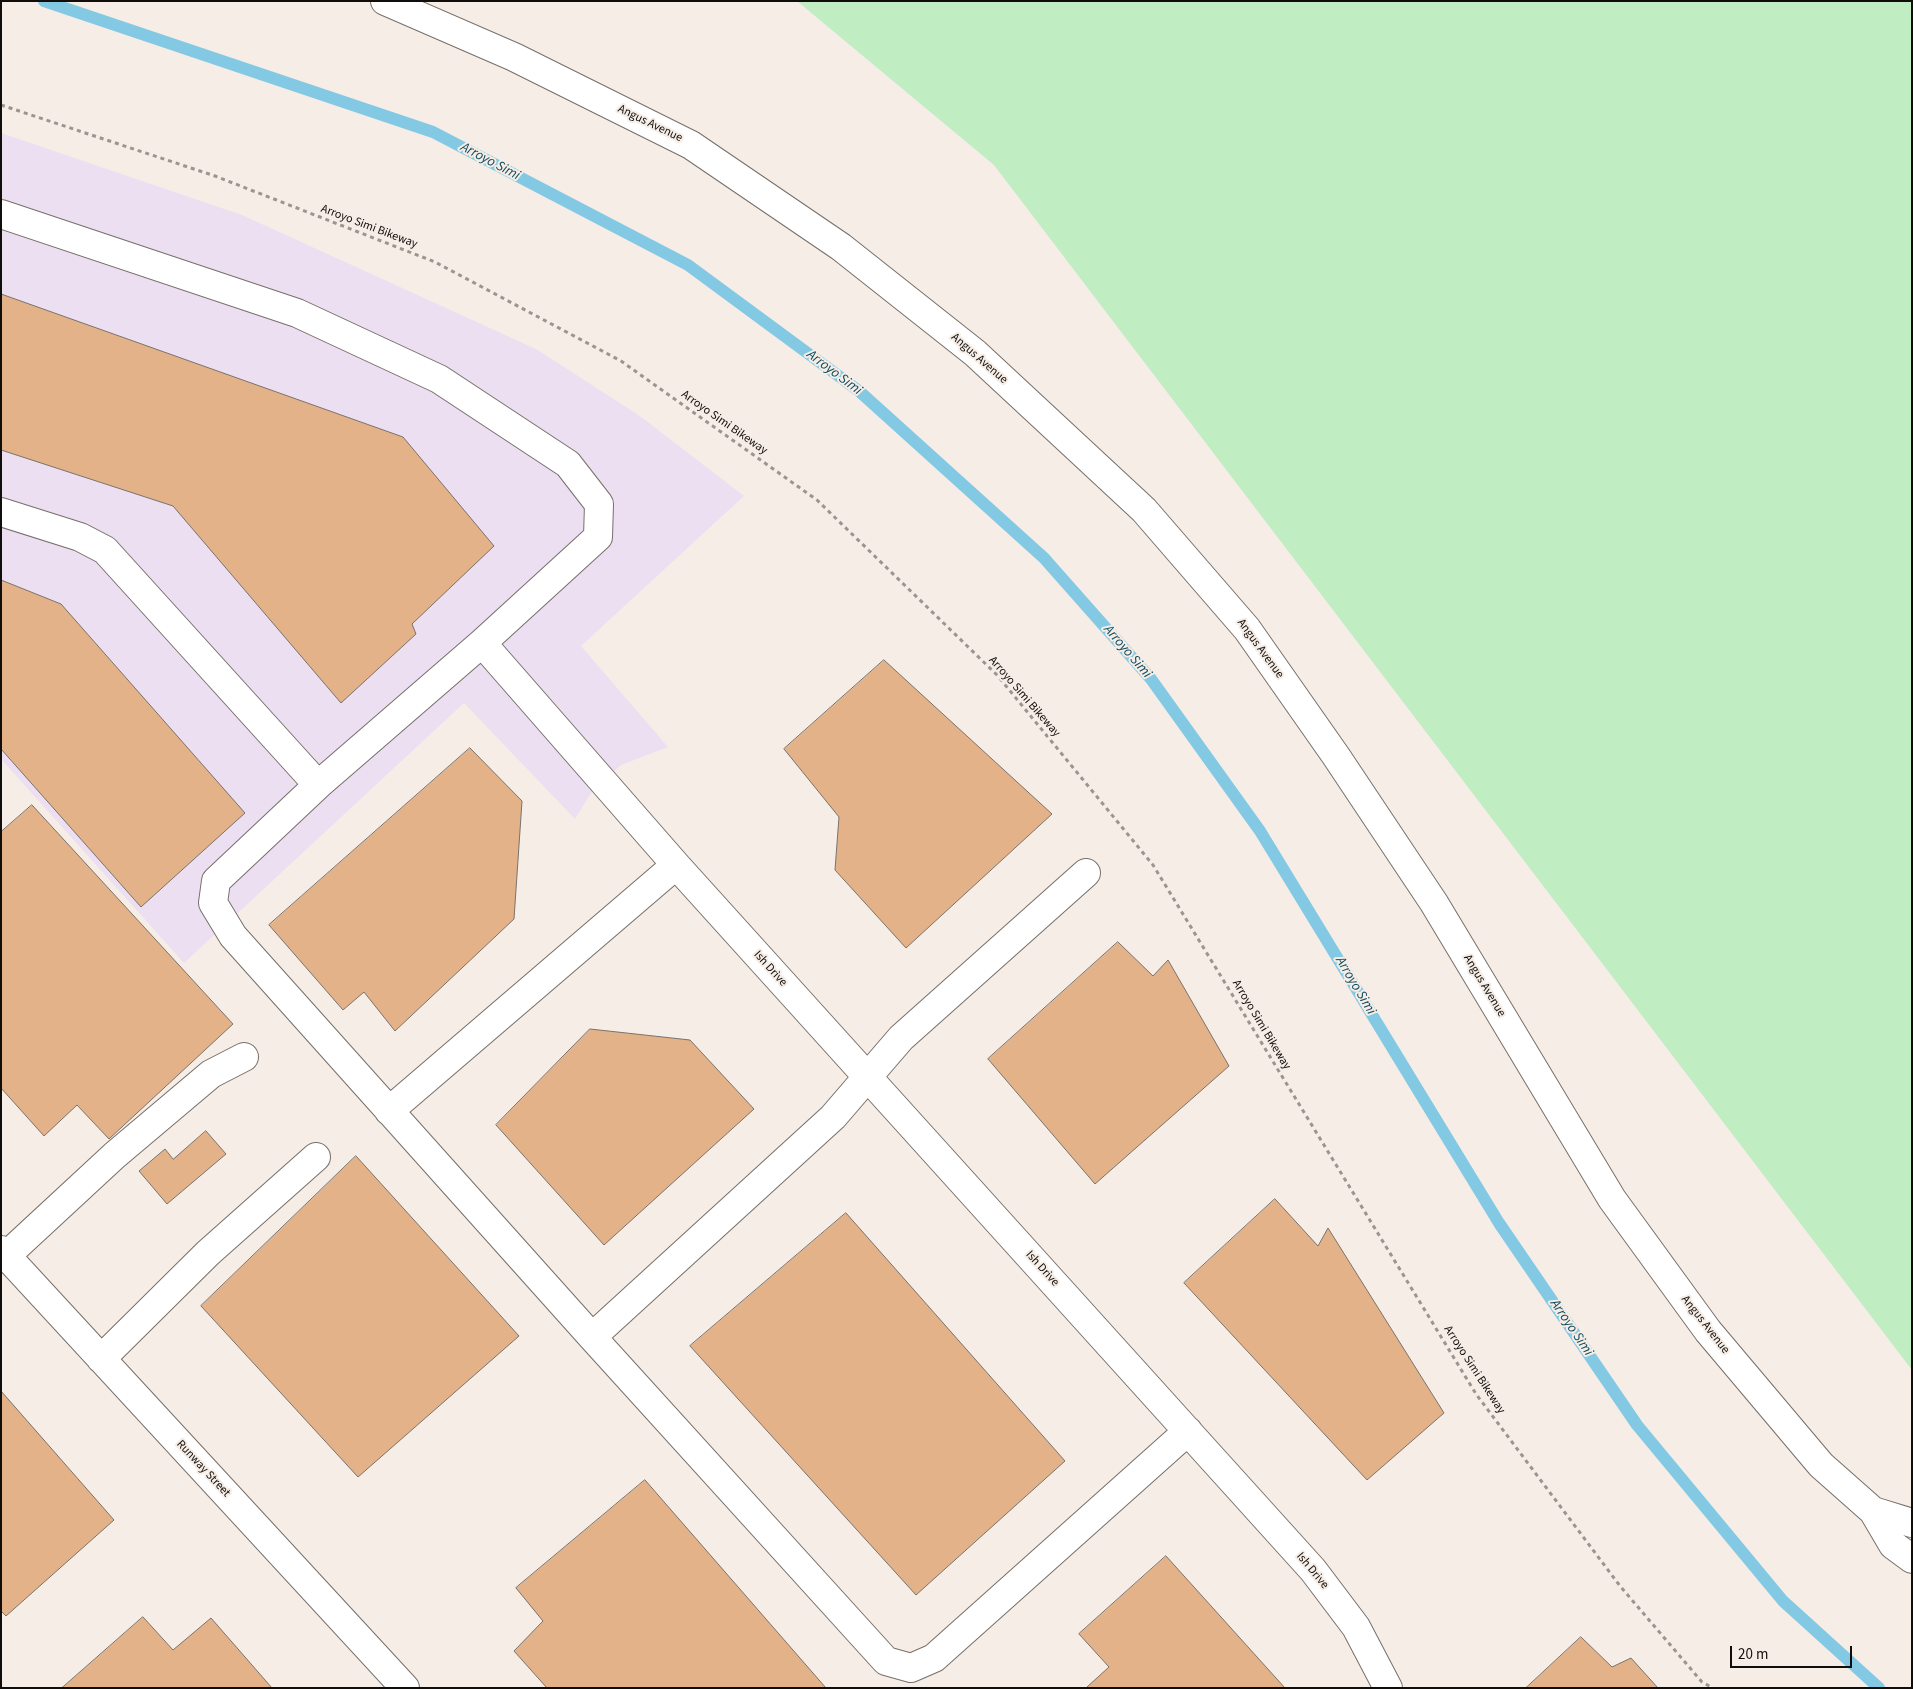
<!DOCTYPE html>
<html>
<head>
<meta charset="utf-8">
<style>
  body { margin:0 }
  #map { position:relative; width:1913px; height:1689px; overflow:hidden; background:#f5ede6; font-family:"Source Sans 3",sans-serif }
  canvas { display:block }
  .frame { position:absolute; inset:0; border:2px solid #100d0b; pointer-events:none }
  .scale { position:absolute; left:1730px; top:1646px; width:122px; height:22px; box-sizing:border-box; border:2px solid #100d0b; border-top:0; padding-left:6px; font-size:15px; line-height:18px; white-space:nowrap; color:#100d0b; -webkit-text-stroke:4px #f5ede6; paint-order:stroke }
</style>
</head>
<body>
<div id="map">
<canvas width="1913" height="1689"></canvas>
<div class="frame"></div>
<div class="scale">20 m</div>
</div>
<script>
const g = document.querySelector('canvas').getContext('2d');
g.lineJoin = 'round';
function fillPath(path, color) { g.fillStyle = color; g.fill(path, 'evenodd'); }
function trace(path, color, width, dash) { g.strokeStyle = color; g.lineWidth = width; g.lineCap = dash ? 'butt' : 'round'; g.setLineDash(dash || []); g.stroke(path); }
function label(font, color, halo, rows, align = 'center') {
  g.font = font + ' "Source Sans 3",sans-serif'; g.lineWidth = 4; g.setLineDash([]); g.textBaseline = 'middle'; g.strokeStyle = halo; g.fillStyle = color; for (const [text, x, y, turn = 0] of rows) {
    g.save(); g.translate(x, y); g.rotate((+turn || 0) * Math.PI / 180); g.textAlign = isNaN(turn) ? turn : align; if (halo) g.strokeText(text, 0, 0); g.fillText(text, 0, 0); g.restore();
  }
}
const industrial = new Path2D(`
  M1 133 242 215 536 349 640 416 744 496 581 646 668 747 621 765 591 793 575 819 464 703 184 963 1 759Z`);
const green = new Path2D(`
  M797 1H1912V1370L994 165Z`);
const stream = new Path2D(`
  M44 1 433 132 688 265 859 391 1044 558 1151 679 1260 831 1499 1223 1637 1425 1783 1601 1879 1688`);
const building = new Path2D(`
  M1 294 403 437 494 546 412 624 416 634 341 703 173 506 1 450Z
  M1 580 61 604 245 813 141 907 1 749Z
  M884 660 1052 814 906 948 835 870 839 817 784 749Z
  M470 748 522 801 514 919 395 1031 364 992 343 1010 269 925Z
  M32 805 233 1024 109 1139 77 1105 44 1136 1 1088V832Z
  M1118 942 1153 976 1168 960 1229 1066 1095 1184 988 1059Z
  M590 1029 690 1040 754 1109 604 1245 496 1125Z
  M206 1131 226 1154 167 1204 139 1171 165 1149 173 1159Z
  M356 1156 519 1336 358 1477 201 1306Z
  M1275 1199 1318 1246 1328 1228 1444 1413 1367 1480 1184 1283Z
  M846 1213 1065 1461 916 1595 690 1346Z
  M1 1391 114 1520 6 1616 1 1611Z
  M645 1480 826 1688H547L514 1651 543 1621 516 1588Z
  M1166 1556 1285 1688H1089L1087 1687 1109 1667 1079 1634Z
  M143 1617 173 1650 211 1618 272 1688H62Z
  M1581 1637 1612 1667 1631 1658 1658 1688H1526Z`);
const path = new Path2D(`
  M1 105 215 176 435 262 621 361 817 500 997 675 1153 865 1476 1394 1620 1586 1702 1682 1713 1688`);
const minor = new Path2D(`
  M385 1 514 57 691 145 841 247 975 353 1144 510 1247 629 1336 756 1434 903 1612 1199 1708 1331 1821 1465 1873 1511 1912 1523
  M1 214 297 313 439 379 568 464 599 504 598 537 482 643 676 865 1313 1570 1356 1627 1388 1688
  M1 512 80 537 105 550 318 785 482 643
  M318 785 216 881 213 903 233 936 592 1337 886 1661 911 1668 934 1658 1188 1431
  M389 1111 676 865
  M1 1250 405 1688
  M7 1255 115 1155 211 1074 244 1057
  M592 1337 833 1117 901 1038 1086 873
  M101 1359 208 1253 316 1157
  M1873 1511 1893 1545 1912 1559`);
const streetNames = [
  ["Angus Avenue",650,124,26],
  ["Arroyo Simi Bikeway",369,227,21],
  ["Angus Avenue",979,359,41],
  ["Arroyo Simi Bikeway",724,423,35],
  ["Angus Avenue",1260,649,54],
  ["Arroyo Simi Bikeway",1024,697,49],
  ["Ish Drive",770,969,48],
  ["Angus Avenue",1484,986,59],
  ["Arroyo Simi Bikeway",1261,1025,59],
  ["Ish Drive",1042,1269,48],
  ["Angus Avenue",1705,1325,52],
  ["Arroyo Simi Bikeway",1474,1370,57],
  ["Runway Street",203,1469,47],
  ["Ish Drive",1312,1571,50]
];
const waterNames = [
  ["Arroyo Simi",490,162,28],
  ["Arroyo Simi",834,373,37],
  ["Arroyo Simi",1127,652,49],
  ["Arroyo Simi",1355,986,59],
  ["Arroyo Simi",1571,1328,56]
];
fillPath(industrial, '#eddff2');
fillPath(green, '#c0edc1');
trace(stream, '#83c9e4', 12);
fillPath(building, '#e3b288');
trace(building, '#7a726c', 1);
trace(minor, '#776f69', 30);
trace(path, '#9b9590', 3, [4, 4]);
trace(minor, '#fff', 28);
label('12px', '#100d0b', '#f5ede6', streetNames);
label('italic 14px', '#104c5f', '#f5ede6', waterNames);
</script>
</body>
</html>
